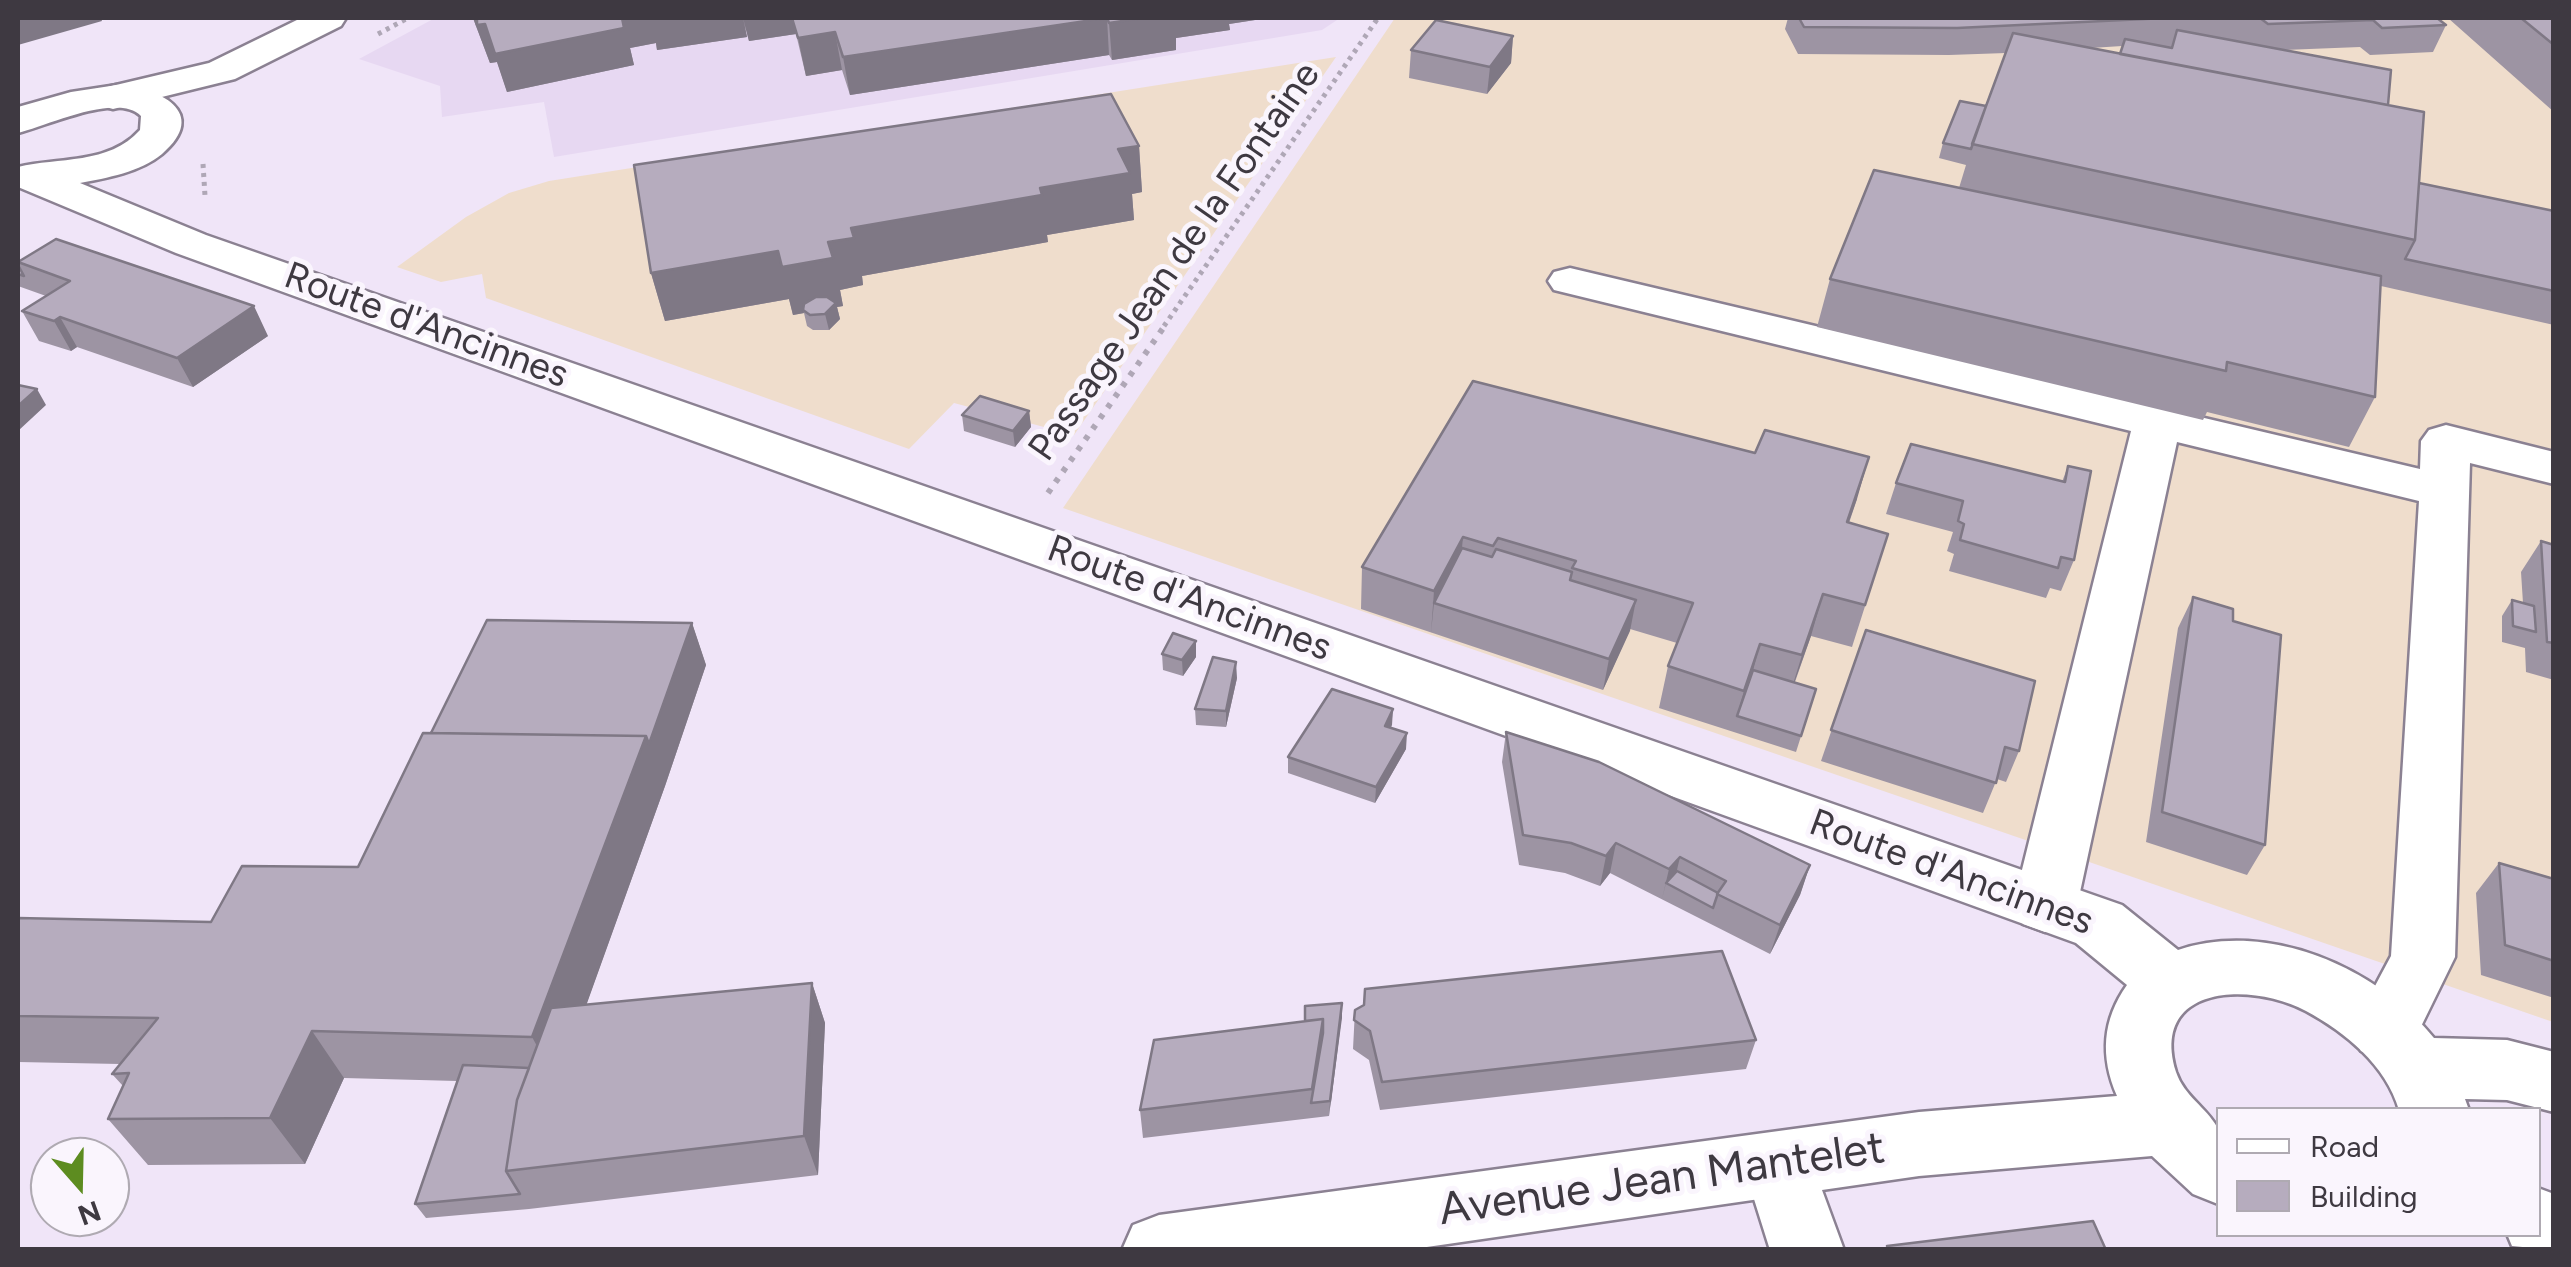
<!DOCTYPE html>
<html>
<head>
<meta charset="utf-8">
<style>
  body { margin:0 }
  #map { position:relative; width:2571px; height:1267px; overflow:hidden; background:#f0e5f8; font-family:Figtree,sans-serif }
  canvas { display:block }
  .frame { position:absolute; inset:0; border:20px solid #3e3941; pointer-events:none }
  .legend { position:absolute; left:2216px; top:1107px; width:325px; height:130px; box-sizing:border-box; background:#faf5fd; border:2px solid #afaab2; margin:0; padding:12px 18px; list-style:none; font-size:30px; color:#3e3941 }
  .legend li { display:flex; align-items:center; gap:20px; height:50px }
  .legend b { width:50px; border:2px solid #afaab2 }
  .north { position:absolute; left:30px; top:1137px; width:100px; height:100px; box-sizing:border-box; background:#faf5fd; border:2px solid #afaab2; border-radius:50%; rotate:160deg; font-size:28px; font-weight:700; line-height:40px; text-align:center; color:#3e3941 }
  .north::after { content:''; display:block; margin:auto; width:35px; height:45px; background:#5d8c20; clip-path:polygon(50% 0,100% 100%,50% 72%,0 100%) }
</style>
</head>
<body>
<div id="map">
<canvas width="2571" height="1267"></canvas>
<div class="frame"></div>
<ul class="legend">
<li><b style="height:12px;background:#fff"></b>Road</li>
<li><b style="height:28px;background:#b6acbe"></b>Building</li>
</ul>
<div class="north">N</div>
</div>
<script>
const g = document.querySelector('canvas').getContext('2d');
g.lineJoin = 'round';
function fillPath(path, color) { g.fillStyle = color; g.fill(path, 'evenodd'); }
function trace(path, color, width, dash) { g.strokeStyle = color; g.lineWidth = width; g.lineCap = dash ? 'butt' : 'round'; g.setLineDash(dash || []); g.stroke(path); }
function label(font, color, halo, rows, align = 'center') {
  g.font = font + ' Figtree,sans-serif'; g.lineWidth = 10; g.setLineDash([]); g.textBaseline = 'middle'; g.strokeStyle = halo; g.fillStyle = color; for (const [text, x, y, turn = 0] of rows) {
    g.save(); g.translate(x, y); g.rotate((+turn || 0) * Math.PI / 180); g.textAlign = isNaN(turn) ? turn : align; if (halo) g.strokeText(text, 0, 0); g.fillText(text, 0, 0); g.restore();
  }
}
const built = new Path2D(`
  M435 18H1340L1322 30 554 157 544 102 442 117 440 86 359 59Z`);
const industrial = new Path2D(`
  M1395 18H2553V1022L1063 508Z
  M1336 57 1074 435 954 403 909 449 486 298 482 274 441 282 397 267 466 217 509 193 549 181Z`);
const pathFar1 = new Path2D(`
  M378 34 408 18
  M203 164 205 196
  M1164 326 1378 18`);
const path = new Path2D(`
  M1048 493 1166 324`);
const minor = new Path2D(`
  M301 18H346L341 26 235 79 113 109 99 105 94 97 99 89 209 63Z
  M1570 268 2420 469 2421 441 2429 430 2446 425 2554 452V484L2470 463 2455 957 2409 1051 2385 1060 2361 1051 2351 1031 2391 956 2419 501 2177 442 2077 906 2067 924 2045 932 2023 924 2013 906 2131 431 1554 290 1548 281 1554 272Z
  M1779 1132 1804 1141 1844 1250H1770L1743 1164 1754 1141Z
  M2538 1188 2554 1194V1250L2512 1246 2507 1234H2538Z`);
const major = new Path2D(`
  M117 85C158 87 211 112 162 154 140 172 107 178 80 183L206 235 2122 905 2178 950C2268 920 2376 967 2434 1038L2507 1040 2554 1052V1112L2507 1100 2465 1099 2469 1110H2399C2386 1065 2345 1032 2306 1011 2252 982 2149 984 2176 1072 2184 1096 2206 1107 2217 1127 2223 1138 2219 1190 2218 1204L2193 1194 2152 1156 1919 1176 1406 1250H1122L1133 1225 1159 1215 1919 1112 2117 1096C2100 1057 2102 1020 2127 985L2076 943 176 253 18 187V167C58 157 109 165 140 130L141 116C117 92 47 126 18 133V107L71 92Z`);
const wall = new Path2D(`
  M473 18H1268L1229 24 1230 30 1176 38V50L1112 60 1109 55 850 95 842 70 806 76 796 34 749 41 745 26 747 37 657 50 656 43 630 48 634 65 507 92 497 62 490 63Z
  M1788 18H2437L2446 25 2433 52 2370 55 2360 47 2284 50 2388 105 2419 183 2554 211V325L2381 286 2375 397 2349 447 2207 412 2203 420 1817 327 1830 279 1959 188 1966 165 1939 158 1943 143 1986 106 2006 53 1949 55 1798 54 1785 29ZM2122 46 2120 54 2091 48Z
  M2448 18H2554V112Z
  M1513 36 1511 63 1487 94 1409 78 1411 50Z
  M1139 146 1142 192 1132 194 1134 220 1047 235 1048 242 862 276 863 285 840 290 843 306 837 307 840 319 829 330H813L807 326 804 313 793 315 789 299 665 321 651 273Z
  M18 261 268 336 193 387 77 347 71 351 39 341 22 311 46 296 18 286Z
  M1473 381 1857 499 1849 523 1888 534 1852 647 1811 636 1795 682 1816 689 1796 752 1659 708 1668 666 1677 643 1630 629 1603 690 1361 609 1362 567Z
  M1029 411 1031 427 1015 447 964 431 962 415Z
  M2068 466 2074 560 2061 591 2050 588 2046 598 1949 571 1954 554 1947 551 1953 532 1886 514 1896 483 2062 482Z
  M2541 541 2554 545V680L2526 672 2525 648 2502 642V616L2512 600 2523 603 2521 572Z
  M2193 597 2233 621 2265 845 2247 875 2146 842 2178 628Z
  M692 623 706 665 665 786 586 1005 812 983 825 1023 818 1175 529 1209 426 1218 415 1204 457 1081 344 1078 305 1164 148 1165 108 1119 123 1086 112 1074 120 1064 18 1062V918L211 922 358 867 431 733Z
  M1866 630 2019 751 2006 782 1997 779 1983 813 1821 761Z
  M1196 641V657L1183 676 1163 670 1162 654Z
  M1237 678 1226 727 1196 725 1195 709Z
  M1393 709 1391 728 1406 749 1375 803 1288 773V757Z
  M1506 732 1810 865 1800 895 1770 954 1610 873 1600 886 1565 873 1519 865 1502 762Z
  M2499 863 2554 879V998L2481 975 2476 893Z
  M1342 1003 1329 1116 1143 1138 1140 1110Z
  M1355 1010 1756 1040 1746 1069 1380 1110 1369 1060 1353 1049Z`);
const shadedWall = new Path2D(`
  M18 18H101L102 21 18 45Z
  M473 18H743L747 37 657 50 656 43 630 48 634 65 507 92 497 62 490 63Z
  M743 18H792L796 34 749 41Z
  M1107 18 1109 55 850 95 843 57Z
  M1143 18H1268L1229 24 1230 30 1176 38V50L1112 60 1109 23Z
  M835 32 842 70 806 76 798 38Z
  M1513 36 1511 63 1487 94 1490 67Z
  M1139 146 1142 192 1132 194 1134 220 1047 235 1048 242 862 276 863 285 840 290 843 306 837 307 840 319 829 330 825 314 803 310 804 313 793 315 789 299 665 321 651 273 828 242 851 228 1040 188 1118 149Z
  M254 306 268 336 193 387 177 358Z
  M60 317 77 347 71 351 54 321Z
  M37 389 46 405 18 431V406Z
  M1029 411 1031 427 1015 447 1013 431Z
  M1869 457 1857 499 1834 564 1847 522Z
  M1463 537 1459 579 1434 603 1431 633 1434 591Z
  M1823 594 1811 636 1789 697 1802 655Z
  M1636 600 1630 631 1603 690 1609 659Z
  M692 623 706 665 665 786 558 1084 532 1037 646 736Z
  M1196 641V657L1183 676 1182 660Z
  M1760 644 1749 686 1737 716 1744 691Z
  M1236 662 1237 678 1226 727V711Z
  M1393 709 1392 725 1384 742 1385 726Z
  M1407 733 1406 749 1375 803 1376 787Z
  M1616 843 1610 873 1600 886 1606 856Z
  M1680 857 1673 887 1666 883 1662 899 1669 869Z
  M1810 865 1800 895 1770 954 1780 925Z
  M812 983 825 1023 818 1175 804 1136Z
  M1342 1003V1018L1329 1116 1330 1101Z
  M312 1031 344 1078 305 1164 270 1118Z`);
const building = new Path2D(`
  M477 18H622L624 28 495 54 485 24 477 25Z
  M792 18H1106L843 57 835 32 798 38Z
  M1107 18H1143L1109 23Z
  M1799 18H2166L1957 28 1804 27Z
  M2260 18H2437L2446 25 2382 28 2373 20 2268 24Z
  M2521 18H2554V45Z
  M1436 20 1513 36 1490 67 1411 50Z
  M2177 30 2391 70 2388 105 2120 54 2125 39 2172 48Z
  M2013 33 2424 112 2415 240 1972 144Z
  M1111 94 1139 146 1118 149 1130 173 1040 188 1042 195 851 228 854 238 828 242 833 258 782 267 778 251 651 273 634 165Z
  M1960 101 1986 106 1971 149 1943 143Z
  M1874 170 2381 276 2375 397 2227 362 2226 371 1830 279Z
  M2419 183 2554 211V291L2405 259 2415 240Z
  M56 239 254 306 177 358 60 317 54 321 22 311 70 281 18 262Z
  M18 265 24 276 18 274Z
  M816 297H827L836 303 825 314 810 315 803 310 804 304Z
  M1473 381 1755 453 1765 430 1869 457 1847 522 1888 534 1865 605 1823 594 1802 655 1760 644 1744 691 1668 666 1693 603 1572 568 1576 561 1498 538 1493 546 1463 537 1434 591 1362 567Z
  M18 385 37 389 18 406Z
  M980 396 1029 411 1013 431 962 415Z
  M1911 444 2065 482 2068 466 2091 471 2074 560 2061 557 2058 568 1960 540 1964 524 1958 521 1963 501 1896 483Z
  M2541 541 2554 545V643L2547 642Z
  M1462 548 1492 557 1496 549 1572 572 1570 580 1636 600 1609 659 1434 603Z
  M2193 597 2233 609V621L2281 635 2265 845 2162 812Z
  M2512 600 2534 606 2536 632 2513 626Z
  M487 620 692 623 649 744 646 736 431 733Z
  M1866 630 2035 681 2019 751 2005 747 1996 783 1831 730Z
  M1173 633 1196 641 1182 660 1162 654Z
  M1213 657 1236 662 1226 711 1195 709Z
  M1753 670 1816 689 1801 736 1737 716Z
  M1332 689 1393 709 1385 726 1407 733 1376 787 1288 757Z
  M1506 732 1599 762 1810 865 1780 925 1717 894 1726 881 1680 857 1669 869 1616 843 1606 856 1571 843 1523 835Z
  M423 733 646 736 532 1037 312 1031 270 1118 108 1119 129 1073 112 1074 158 1018 18 1016V918L211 922 242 866 358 867Z
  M2499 863 2554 879V961L2505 945Z
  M1677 871 1718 893 1713 908 1666 883Z
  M1722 951 1756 1040 1382 1082 1370 1031 1354 1020 1355 1010 1364 1005 1365 989Z
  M812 983 804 1136 506 1171 517 1100 551 1008Z
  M1342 1003 1330 1101 1311 1103 1323 1033V1019L1305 1021V1006Z
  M1323 1019 1312 1089 1140 1110 1154 1040Z
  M463 1065 529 1068 517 1100 506 1171 520 1194 415 1204Z
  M2093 1221 2106 1250H1888L1887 1246Z`);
const streetNames = [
  ["Passage Jean de la Fontaine",1175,262,-55],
  ["Route d'Ancinnes",426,326,20],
  ["Route d'Ancinnes",1189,599,20],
  ["Route d'Ancinnes",1951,873,20]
];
const nearStreetnames = [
  ["Avenue Jean Mantelet",1662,1180,-8]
];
fillPath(built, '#e7d8f2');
fillPath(industrial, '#efddcc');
trace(minor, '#8b8192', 5);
trace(major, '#8b8192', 5);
trace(pathFar1, '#afa7b6', 5, [4, 5]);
trace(path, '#afa7b6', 6, [5, 8]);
fillPath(minor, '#fff');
fillPath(major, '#fff');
fillPath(wall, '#9d94a3');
fillPath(shadedWall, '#7f7885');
fillPath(building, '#b6acbe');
trace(building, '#7f7885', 2.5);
label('38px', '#3e3941', '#faf5fd', streetNames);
label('45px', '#3e3941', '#faf5fd', nearStreetnames);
</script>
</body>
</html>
